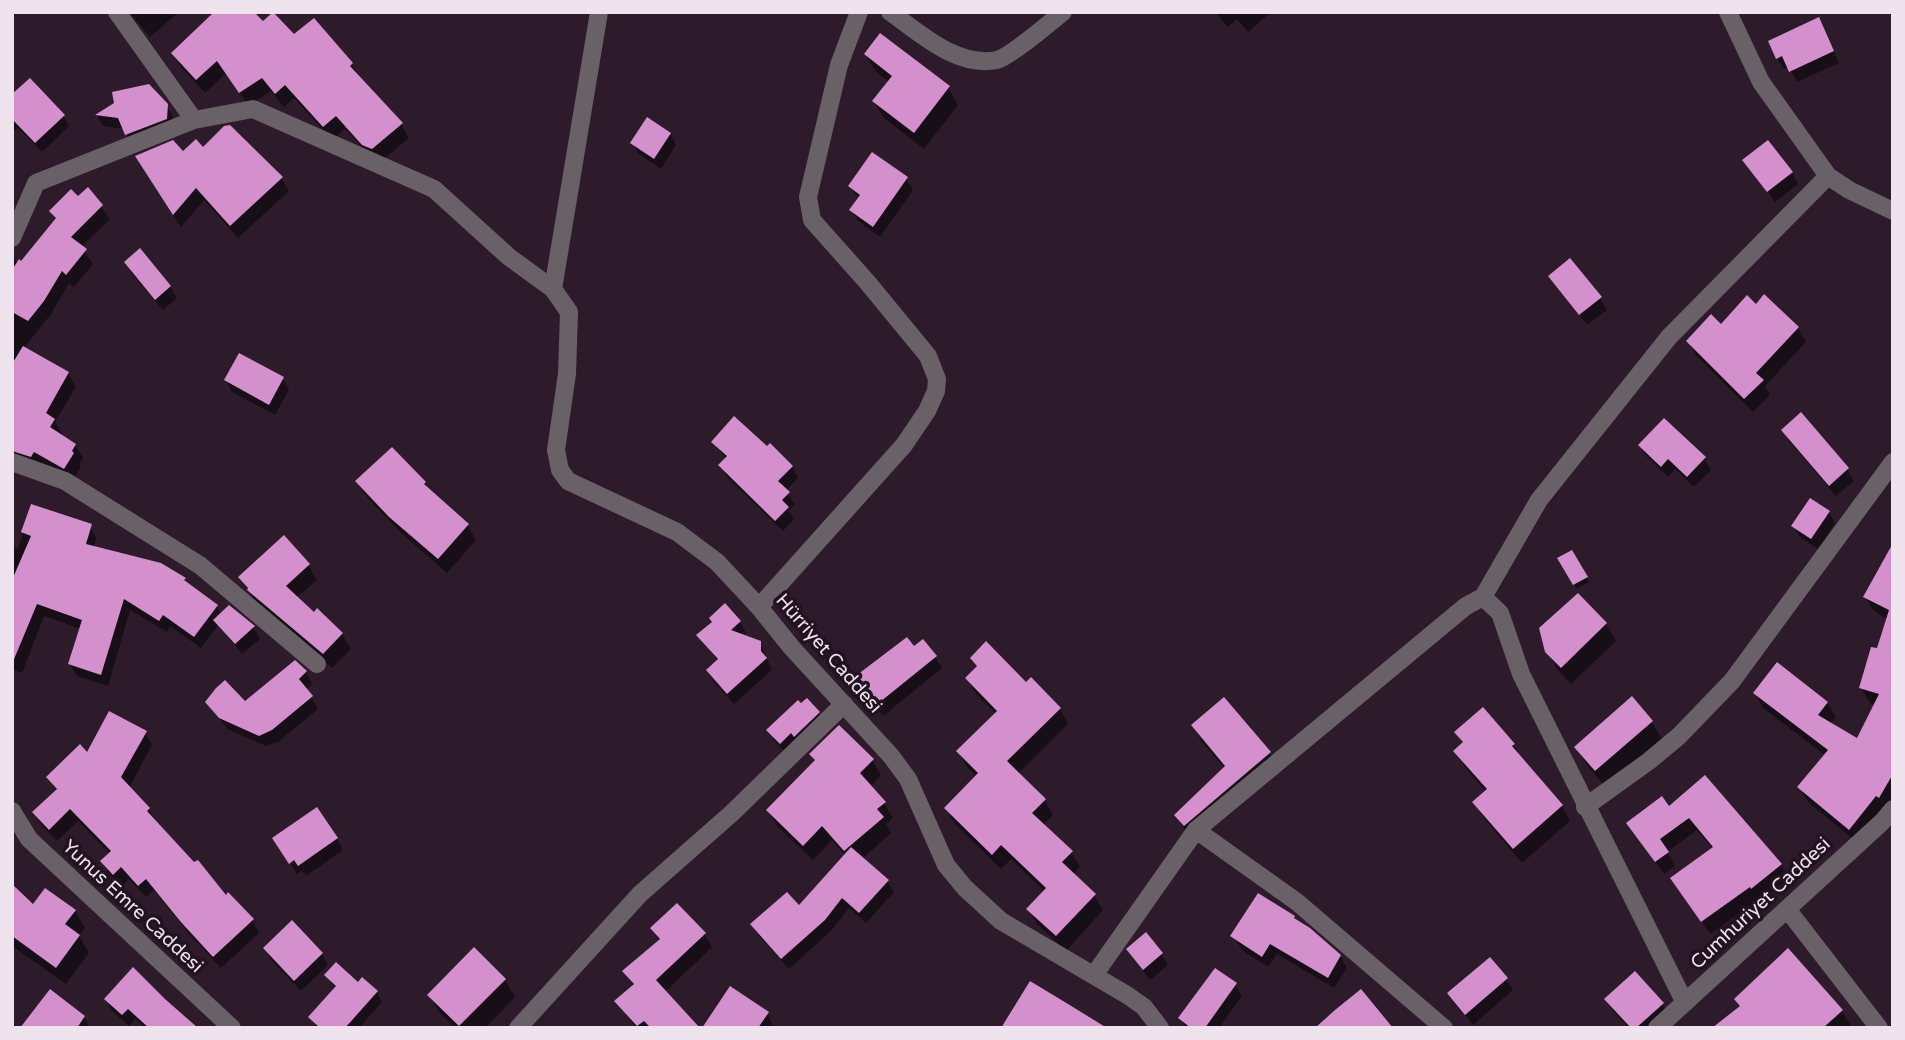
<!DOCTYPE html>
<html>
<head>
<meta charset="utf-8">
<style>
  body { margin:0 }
  #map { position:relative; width:1905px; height:1040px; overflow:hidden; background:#2d1b2b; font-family:"Varela Round",sans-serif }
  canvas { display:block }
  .frame { position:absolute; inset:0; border:14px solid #efe3ee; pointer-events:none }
</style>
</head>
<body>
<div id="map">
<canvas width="1905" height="1040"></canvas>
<div class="frame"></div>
</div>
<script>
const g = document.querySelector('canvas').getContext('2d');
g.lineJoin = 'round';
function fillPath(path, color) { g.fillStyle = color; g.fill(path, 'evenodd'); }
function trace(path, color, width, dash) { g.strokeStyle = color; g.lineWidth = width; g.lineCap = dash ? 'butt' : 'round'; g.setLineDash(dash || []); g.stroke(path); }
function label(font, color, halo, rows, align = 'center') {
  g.font = font + ' "Varela Round",sans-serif'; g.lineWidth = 7; g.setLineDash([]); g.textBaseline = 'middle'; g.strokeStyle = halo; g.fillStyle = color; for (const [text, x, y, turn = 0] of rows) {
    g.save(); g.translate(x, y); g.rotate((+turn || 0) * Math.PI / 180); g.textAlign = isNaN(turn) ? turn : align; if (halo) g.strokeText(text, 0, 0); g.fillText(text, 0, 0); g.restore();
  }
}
const shadow = new Path2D(`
  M129 12H179L150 37Z
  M209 12H252L263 24 294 37 314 20 352 64 360 78 401 124 409 138 380 162 372 158 345 129 332 140 294 98 284 107 271 91 249 106 226 73 205 93 181 67 173 53 211 18Z
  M1215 12H1271L1248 32 1237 19 1228 27Z
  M1825 31 1839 63 1797 82 1789 67 1784 69 1777 58Z
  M866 55 948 87 958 105 924 149 884 118 874 101 889 82 876 72Z
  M12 97 63 116 69 126 42 152 18 128 12 132Z
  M116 104 166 105 173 117 172 130 133 146 124 129 103 126 97 116Z
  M670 134 676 145 661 169 639 154 632 143Z
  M203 149 281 178 289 191 238 238 204 200 181 227 144 170 182 153Z
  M1744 160 1792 173 1798 184 1775 202Z
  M906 179 913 190 880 237 858 221 851 210 859 199 850 186Z
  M88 189 110 219 81 247 93 264 74 287 69 283 51 314 24 348 68 373 76 387 55 422 62 433 60 436 75 445 83 458 79 464 81 467 72 481 12 464V259L37 273 56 220 51 211 78 199Z
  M126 262 170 287 177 298 163 310 132 274Z
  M1550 276 1600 298 1607 310 1587 325Z
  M1764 297 1798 328 1806 342 1765 386 1770 395 1753 412 1696 355 1688 341 1721 327 1756 306Z
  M283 379 289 390 275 415 232 392 226 380Z
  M1783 430 1847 469 1854 481 1836 496 1789 441Z
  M713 442 792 467 798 478 786 491 795 504 789 511 794 519 783 531 727 477 721 465 726 459Z
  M1640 445 1704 459 1711 470 1694 487 1675 469 1668 477 1647 457Z
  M357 482 425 483 428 490 468 526 476 540 447 573 400 532 366 496Z
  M32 506 89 525 96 537 94 548 184 579 188 585 216 606 221 615 253 627 260 639 242 654 218 625 201 648 170 626 167 632 130 610 108 686 77 676 69 663 81 629 44 616 22 673 12 669V546L18 549Z
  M1829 512 1835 523 1818 549 1800 537 1793 526Z
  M1571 552 1589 582 1577 589 1560 559Z
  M308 565 317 580 296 598 314 615 318 611 342 634 351 649 332 668 257 605 240 577Z
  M1893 566V802L1858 843 1808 802 1799 787 1826 756 1763 708 1755 693 1827 703 1836 717 1830 724 1857 740 1876 705 1870 703 1861 688 1878 651 1887 619 1874 611 1865 597Z
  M740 622 746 633 743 636 760 643 772 670 734 704 714 682 708 671 718 661 699 636 713 623Z
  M1606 624 1616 641 1571 684 1557 669 1547 651Z
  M935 657 942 668 883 716 855 679Z
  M972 658 1026 684 1060 709 1068 724 1018 774 1045 800 1053 815 1043 825 1071 852 1080 867 1073 875 1094 895 1103 910 1066 951 1037 924 1028 909 1045 892 1011 859 1001 869 955 824 946 809 977 777 967 767 958 751 996 714 976 694 967 678 978 668Z
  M306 672 312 683 306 690 318 709 278 742 266 746 227 729 207 702 245 704Z
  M818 713 825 724 787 754 775 741 768 730Z
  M1652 722 1662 739 1606 788 1586 764 1576 747Z
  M1193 726 1269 753 1279 769 1186 832 1177 815 1225 769 1202 742Z
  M1457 732 1514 745 1522 760 1562 806 1570 821 1522 863 1483 817 1474 802 1486 792 1464 766 1456 751 1463 744Z
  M145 733 152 745 129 788 149 809 156 821 226 897 252 920 259 933 221 968 189 934 154 890 146 897 129 879 121 887 109 874 102 862 110 854 78 821 57 841 41 825 34 812 57 791 48 777 87 755Z
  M811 754 872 760 881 775 870 787 884 803 893 818 886 824 891 833 862 859 887 881 894 892 866 923 849 908 831 931 789 969 759 936 752 925 799 908 845 855 832 840 813 860 777 826 768 810 816 761Z
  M1705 778 1781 865 1788 878 1760 902 1758 900 1710 934 1680 891 1713 849 1697 830 1667 852 1675 866 1664 874 1636 836Z
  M337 839 343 850 306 876 302 871 297 874 281 850Z
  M12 886 33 907 75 911 85 928 79 936 89 953 66 984 12 946Z
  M1294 918 1340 956 1347 968 1334 988 1277 954 1268 967 1242 950 1235 938Z
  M652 929 704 934 712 947 665 992 698 1028H636L617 1001 634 987 624 971 659 941Z
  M265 948 322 954 328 965 301 991 271 960Z
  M1128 950 1161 954 1168 965 1150 980Z
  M1490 959 1513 990 1473 1025 1450 994Z
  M326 975 377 992 382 1002 359 1028H317L311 1017 336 989Z
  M505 980 515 997 485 1028H455L439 1012 429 995Z
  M1235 985 1242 996 1219 1028H1186L1180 1018Z
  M51 991 84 1017 90 1028H22Z
  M106 999 196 1028H145L135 1019 129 1026 112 1011Z
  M1607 1000 1662 1004 1669 1015 1655 1028H1629L1613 1011Z
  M1842 1011 1851 1026 1849 1028H1715Z
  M767 1013 774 1028H704Z`);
const building = new Path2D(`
  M214 12H254L263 21 273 12 294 34 314 18 353 63 350 66 403 123 372 149 362 145 336 116 323 127 285 85 275 94 262 78 239 93 217 61 196 80 171 53Z
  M1819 17 1834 51 1789 72 1782 56 1776 59 1768 41Z
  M880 33 950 86 914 133 872 101 892 76 864 54Z
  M30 78 65 115 35 143 12 119V94Z
  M149 84 168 104 167 119 125 135 118 118 95 115 114 103 112 92Z
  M647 117 671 133 654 159 630 143Z
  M230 125 283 177 230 226 196 188 173 215 135 156 173 140 183 151 196 139 203 147 224 126Z
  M1768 140 1793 172 1767 192 1742 160Z
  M872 152 908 177 873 227 849 210 860 195 848 186Z
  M88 187 103 205 71 237 87 249 66 275 62 271 44 301 28 321 12 312V270L19 259 21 261 56 218 49 211 71 189 78 196Z
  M140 248 171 286 155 300 124 262Z
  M1570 258 1602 297 1579 315 1548 276Z
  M1764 294 1799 327 1756 373 1764 380 1744 399 1686 341 1711 314 1721 324 1747 295 1756 304Z
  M23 346 69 372 46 413 55 419 50 427 76 444 72 451 74 453 64 469 34 452 31 457 12 451V364Z
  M239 353 284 377 269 405 224 380Z
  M1801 412 1849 468 1829 486 1781 430Z
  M734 416 767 446 770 443 793 466 778 481 790 492 782 500 789 507 775 521 718 465 727 456 711 442Z
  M1664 418 1706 457 1687 477 1668 459 1661 467 1638 445Z
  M392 447 426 482 424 484 469 524 438 559 389 517 355 481Z
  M1810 498 1830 511 1811 539 1791 526Z
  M31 504 92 524 86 544 161 563 186 578 184 580 218 605 194 637 163 615 159 621 124 599 101 675 68 664 82 620 37 604 12 664V580L31 536 21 532Z
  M284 535 310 564 286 586 314 612 317 608 343 633 323 654 247 590 248 588 238 577Z
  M1893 543V774L1879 798 1876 796 1849 830 1797 787 1828 750 1753 693 1777 662 1828 702 1818 715 1857 738 1879 694 1859 688 1871 647 1877 648 1889 610 1863 597Z
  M1572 550 1588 577 1573 585 1557 558Z
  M1578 593 1607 623 1561 668 1545 652 1539 628Z
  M725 603 741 621 731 630 761 641V651L767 658 727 694 706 670 718 659 696 635 712 622 709 618Z
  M229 605 255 626 235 644 213 620Z
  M907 637 914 646 923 639 937 656 875 706 853 678Z
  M986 641 1026 682 1031 677 1061 708 1007 761 1046 799 1032 813 1073 851 1062 862 1096 894 1056 936 1026 909 1046 888 1001 845 992 855 944 808 978 773 956 751 997 711 965 678 977 666 970 658Z
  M295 660 307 671 299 679 313 696 272 730 259 736 219 718 205 702 216 688 225 680 245 701Z
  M1632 696 1653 721 1595 771 1574 747Z
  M1224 697 1271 752 1184 826 1174 815 1225 766 1191 725Z
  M807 698 820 712 794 737 791 733 780 744 766 730 798 700 801 703Z
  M1483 707 1515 744 1512 746 1563 805 1513 849 1472 802 1487 789 1453 751 1463 742 1454 732Z
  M109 711 147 731 121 777 150 808 147 811 194 862 198 860 226 895 228 892 254 919 213 957 180 921 146 879 138 886 121 867 113 875 100 861 111 851 70 809 49 830 32 812 57 789 46 777 80 744 87 752Z
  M839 725 874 759 860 773 886 802 877 809 884 817 844 851 822 826 803 846 766 810 815 760 809 754Z
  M1705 775 1782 864 1751 889 1750 887 1701 922 1670 878 1713 847 1689 818 1660 839 1669 852 1655 862 1626 823 1662 796 1669 806Z
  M317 807 338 838 298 866 294 860 289 864 272 838Z
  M851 847 889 880 859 913 842 898 825 920 781 959 750 924 787 892 799 905Z
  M12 884 33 904 45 888 76 910 65 924 80 935 56 968 12 936Z
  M1258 893 1295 916 1294 918 1310 928 1341 955 1328 978 1270 944 1262 957 1230 936Z
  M677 903 706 933 656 980 700 1028H651L644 1021 637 1026 614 1001 634 984 622 971 660 939 650 928Z
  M292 920 323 953 294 981 263 948Z
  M1146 932 1163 953 1143 970 1126 949Z
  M474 947 506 979 459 1026 427 995Z
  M1788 948 1843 1010 1823 1028H1712L1740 1006 1734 999Z
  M1490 957 1508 978 1465 1015 1447 993Z
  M336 962 358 982 362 977 378 991 345 1028H320L308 1017 336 986 324 975Z
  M133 967 165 999 198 1028H149L128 1009 122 1015 104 999Z
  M1215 968 1237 983 1205 1028H1191L1178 1018Z
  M1635 971 1664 1003 1636 1028H1631L1604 999Z
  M1030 981 1068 1004 1107 1028H1001Z
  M730 986 769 1012 758 1028H702Z
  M50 989 85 1016 77 1028H20Z
  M1361 989 1393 1028H1315L1335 1010Z`);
const minor = new Path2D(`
  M117 12 194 120
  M890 12C920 33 957 68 997 60 1010 57 1051 22 1063 12
  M1728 12 1761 82 1828 176 1849 190 1893 211
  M12 238 36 183 194 120 253 109 434 189 509 257 553 289 569 312 567 374 556 450 560 470 568 481 677 532 717 562 759 607 792 648 891 756 908 779 946 865 965 888 1001 921 1127 995 1144 1007 1160 1028
  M553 289 599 12
  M12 462 65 481 201 566 317 664
  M1483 597 1539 500 1669 337 1828 176
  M759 607 904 445 927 411 936 391 937 379 928 356 868 283 812 220 808 197 839 65 859 12
  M1585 807 1649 761 1679 736 1732 681 1893 462
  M12 811 29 839 232 1028
  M1196 830 1297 902 1444 1028
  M1787 909 1879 1028
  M1094 975 1196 830 1466 606 1483 597 1500 613 1521 674 1685 1003
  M518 1028 640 894 732 813 844 704
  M1657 1028 1882 822 1893 809`);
const streetNames = [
  ["Hürriyet Caddesi",828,654,49],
  ["Cumhuriyet Caddesi",1761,904,-43],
  ["Yunus Emre Caddesi",132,907,43]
];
fillPath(shadow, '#0007');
fillPath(building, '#d390cd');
trace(minor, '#696068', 18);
label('19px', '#efe3ee', '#231221', streetNames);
</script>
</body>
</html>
